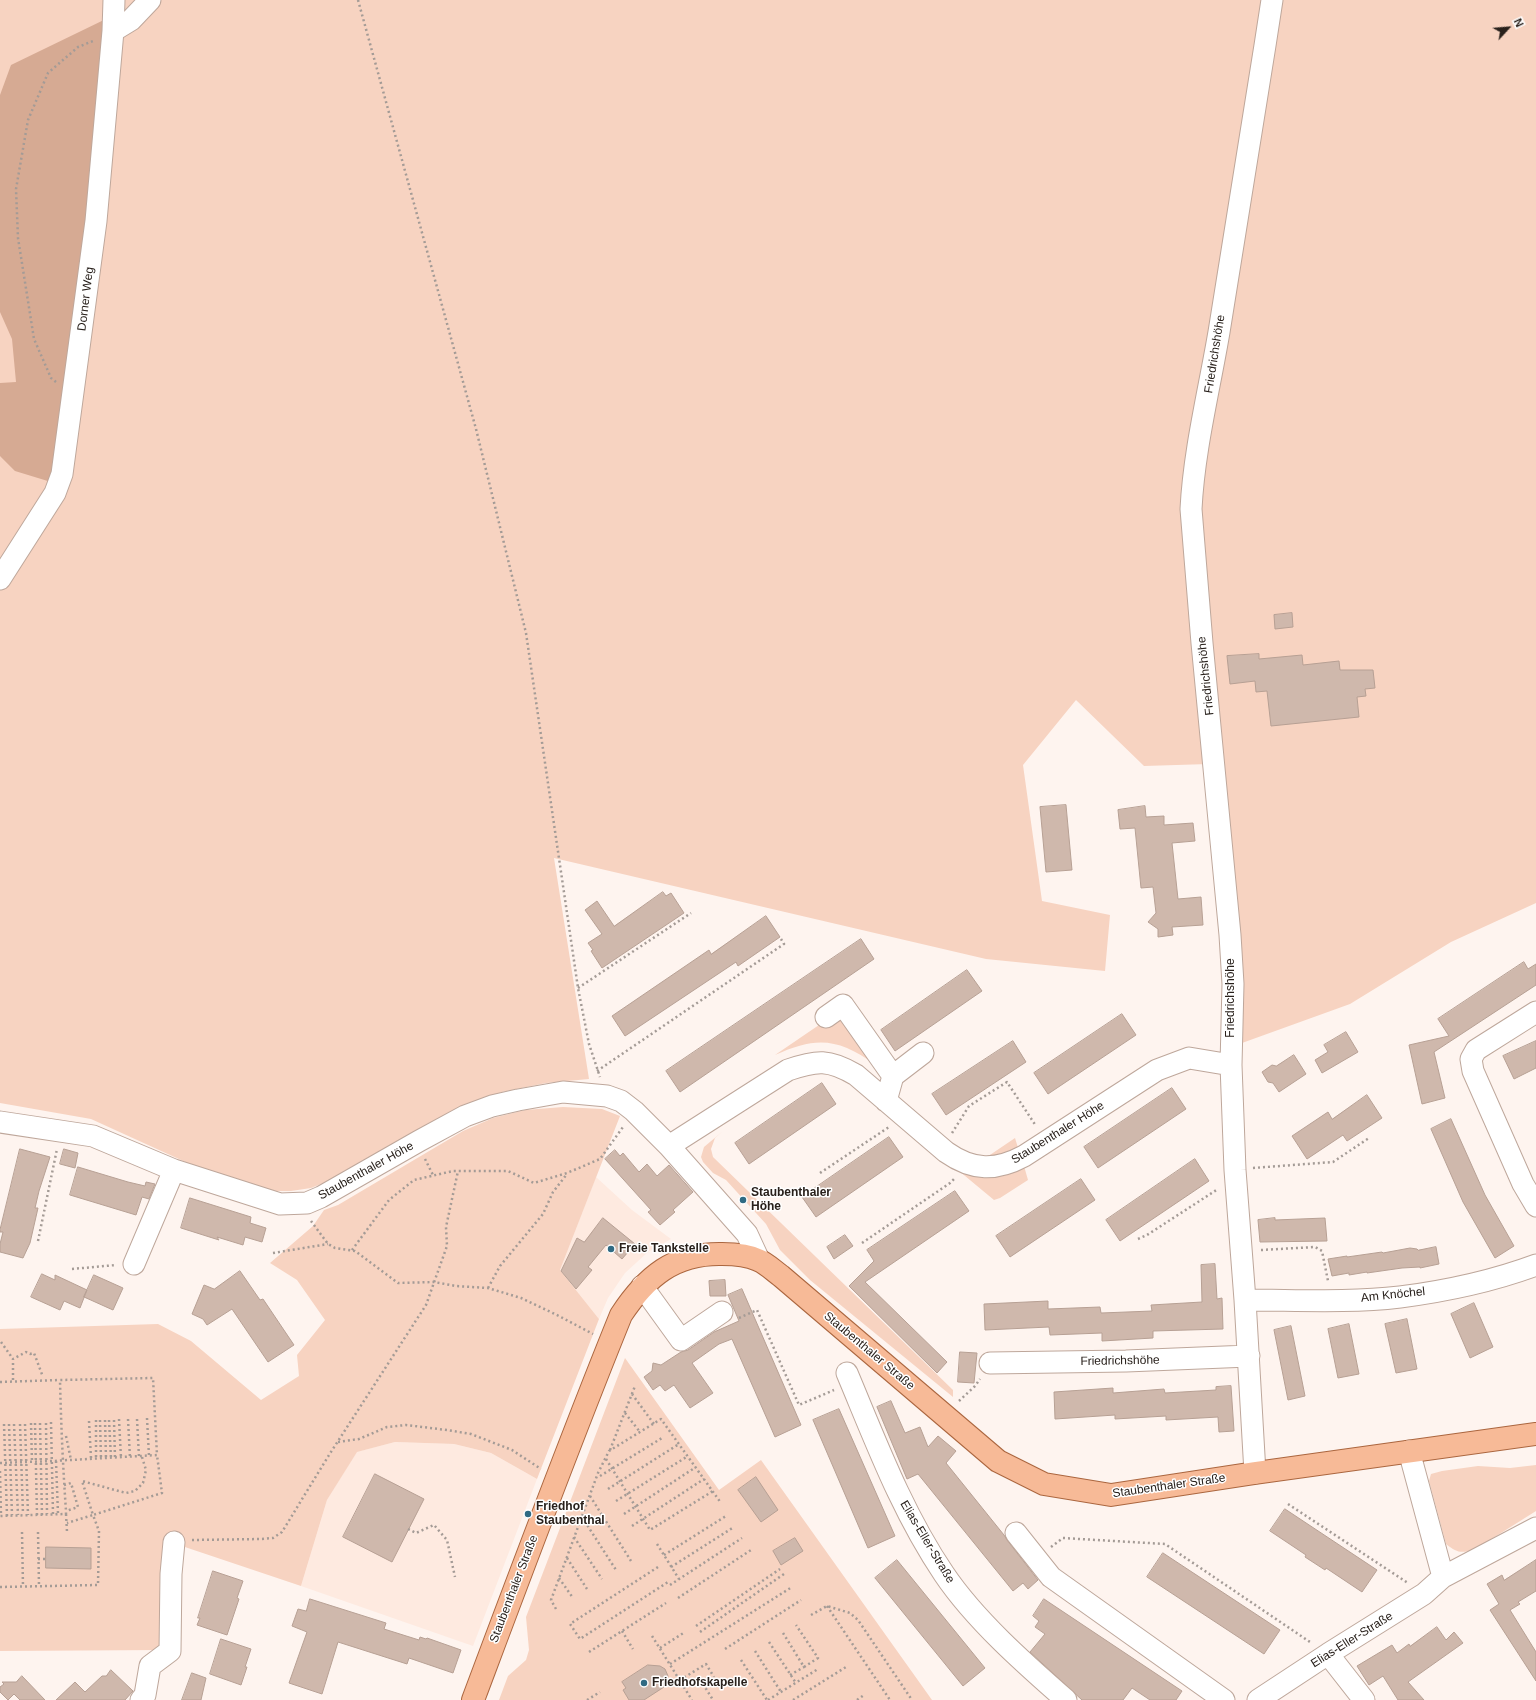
<!DOCTYPE html>
<html>
<head>
<meta charset="utf-8">
<style>
  body { margin:0 }
  #map { position:relative; width:1536px; height:1700px; overflow:hidden; background:#fef4ef; font-family:Arial,sans-serif }
  canvas { display:block }
  .north { position:absolute; left:1488px; top:8px; width:40px; height:40px; -webkit-text-stroke:3px #fff; paint-order:stroke; rotate:64deg; font-size:11px; font-weight:700; line-height:16px; text-align:center; color:#28201b }
  .north::after { content:''; display:block; margin:auto; width:14px; height:18px; background:#28201b; clip-path:polygon(50% 0,100% 100%,50% 72%,0 100%) }
</style>
</head>
<body>
<div id="map">
<canvas width="1536" height="1700"></canvas>
<div class="north">N</div>
</div>
<script>
const g = document.querySelector('canvas').getContext('2d');
g.lineJoin = 'round';
function fillPath(path, color) { g.fillStyle = color; g.fill(path, 'evenodd'); }
function trace(path, color, width, dash) { g.strokeStyle = color; g.lineWidth = width; g.lineCap = dash ? 'butt' : 'round'; g.setLineDash(dash || []); g.stroke(path); }
function label(font, color, halo, rows, align = 'center') {
  g.font = font + ' Arial,sans-serif'; g.lineWidth = 3; g.setLineDash([]); g.textBaseline = 'middle'; g.strokeStyle = halo; g.fillStyle = color; for (const [text, x, y, turn = 0] of rows) {
    g.save(); g.translate(x, y); g.rotate((+turn || 0) * Math.PI / 180); g.textAlign = isNaN(turn) ? turn : align; if (halo) g.strokeText(text, 0, 0); g.fillText(text, 0, 0); g.restore();
  }
}
const built = new Path2D(`
  M596 1177 632 1210 671 1239 648 1252 625 1273 608 1298 599 1319 560 1270Z
  M395 1442 454 1444 491 1453 537 1479 473 1646 301 1586 327 1500 356 1452Z`);
const green = new Path2D(`
  M0 0H1536V903L1451 942 1350 1004 1242 1043 1209 764 1144 766 1076 700 1023 765 1042 901 1110 915 1105 971 986 959 554 858 589 1079 546 1083 502 1092 447 1114 336 1178 311 1188 291 1191H271L192 1165 91 1119 0 1103Z
  M841 1010 876 1065C838 1038 817 1036 775 1055Z
  M563 1107 602 1109 620 1116 560 1270 599 1319 537 1479 491 1453 454 1444 395 1442 357 1452 327 1500 301 1586 170 1542 163 1650 0 1651V1329L158 1324 191 1341 261 1400 299 1376 297 1355 325 1320 297 1280 270 1263 313 1226 324 1210 338 1205 463 1131 493 1118 525 1110Z
  M723 1131 715 1138 711 1149 713 1157 953 1390V1397L810 1280 780 1250 766 1224 726 1180 713 1173 703 1162 701 1157 704 1147Z
  M1015 1138 1019 1151 984 1159Z
  M947 1161 1024 1166 1028 1180 1000 1198 994 1200Z
  M625 1358 719 1490 761 1460 932 1700H499L508 1676 526 1660 529 1650 526 1617Z
  M1536 1465V1511L1474 1550C1461 1553 1457 1553 1446 1544L1429 1481 1431 1474 1442 1471 1478 1466 1510 1468Z`);
const forest = new Path2D(`
  M110 17 59 445 51 482 15 471 0 456V383L16 382 12 339 0 312V95L11 65Z`);
const building = new Path2D(`
  M1292 613 1293 627 1275 629 1274 615Z
  M1259 654V659L1302 655 1303 665 1339 661 1340 670H1373L1375 688 1365 689 1366 696 1357 697 1359 717 1271 726 1267 691 1256 692 1255 681 1230 684 1227 656Z
  M1066 805 1072 870 1046 872 1040 807Z
  M1145 806 1146 817 1164 816V825L1193 823 1195 841 1172 843 1178 899 1201 897 1203 925 1172 927 1173 935 1158 937V929L1148 922 1156 913 1153 887 1141 888 1135 828 1120 829 1118 810Z
  M663 892 666 896 671 893 684 913 602 968 591 951 593 950 588 943 602 934 585 910 597 901 614 926Z
  M766 916 780 937 738 966 736 962 625 1036 612 1016 709 950 711 954Z
  M861 939 874 959 680 1092 666 1071Z
  M1524 962 1528 969 1536 964V985L1434 1052 1445 1098 1422 1104 1409 1045 1449 1036 1438 1019Z
  M967 970 982 991 895 1051 881 1030Z
  M1122 1014 1136 1035 1048 1094 1034 1073Z
  M1346 1032 1358 1052 1322 1073 1315 1060 1328 1052 1324 1045Z
  M1013 1041 1026 1062 946 1115 932 1094Z
  M1536 1041V1068L1514 1079 1503 1056Z
  M1294 1055 1306 1074 1279 1092 1273 1083 1268 1082 1262 1072 1272 1065 1276 1066Z
  M822 1083 836 1104 749 1164 735 1143Z
  M1172 1088 1186 1109 1098 1168 1084 1147Z
  M1367 1095 1382 1118 1347 1141 1343 1135 1307 1159 1292 1136 1328 1112 1332 1119Z
  M1451 1119 1485 1195 1514 1246 1495 1258 1463 1202 1431 1129Z
  M889 1137 903 1157 816 1217 802 1197Z
  M20 1149 50 1157 39 1191 35 1208H38L30 1243 23 1258 0 1252V1244L3 1232H0V1230Z
  M64 1149 78 1153 75 1168 60 1164Z
  M615 1150 620 1156 623 1153 639 1172 647 1164 657 1176 669 1165 693 1192 673 1210 675 1212 660 1225 648 1212 651 1210 605 1159Z
  M1195 1159 1209 1181 1120 1241 1106 1220Z
  M78 1167 128 1182 145 1186 146 1182 155 1184 149 1199 142 1197 136 1215 70 1195Z
  M1081 1179 1095 1200 1010 1257 996 1236Z
  M955 1191 969 1211 865 1282 947 1362 937 1373 849 1286 874 1261 867 1250Z
  M190 1198 251 1217 250 1223 266 1228 262 1242 245 1237 243 1245 217 1237 219 1240 181 1228Z
  M603 1218 635 1244 622 1259 606 1245 588 1267 592 1270 576 1289 561 1271 577 1238 584 1242Z
  M1275 1218V1220L1325 1218 1327 1241 1260 1242 1258 1220Z
  M845 1235 853 1246 834 1259 827 1247Z
  M1436 1247 1439 1264 1420 1268V1267L1402 1268 1367 1273V1272L1349 1275V1273L1332 1276 1328 1259 1347 1256V1257L1382 1252 1383 1253 1410 1248 1417 1249 1418 1250Z
  M1215 1264 1217 1299 1222 1298 1223 1329 1153 1331V1338L1102 1341V1333L1050 1335 1049 1327 985 1330 984 1304 1048 1301V1309L1100 1307 1101 1313 1152 1311 1151 1305 1202 1302 1201 1265Z
  M240 1271 260 1300 263 1299 294 1345 268 1362 232 1309 207 1325 203 1319 192 1314 204 1285 214 1289Z
  M42 1274 55 1280V1275L87 1290 80 1308 64 1301 60 1310 31 1297Z
  M94 1275 123 1288 113 1310 84 1297Z
  M725 1280 726 1296H710L709 1281Z
  M742 1289 801 1425 775 1437 732 1339 719 1344 692 1363 713 1393 690 1408 674 1385 665 1391 660 1385 653 1390 644 1377 652 1371 653 1363 661 1365 681 1352 688 1350 714 1332 739 1321 728 1295Z
  M1474 1303 1493 1347 1470 1358 1451 1314Z
  M1407 1319 1417 1369 1396 1373 1385 1324Z
  M1349 1324 1359 1374 1338 1378 1328 1329Z
  M1291 1326 1305 1396 1288 1400 1274 1330Z
  M960 1352 977 1353 974 1383 958 1382Z
  M1231 1386 1234 1431 1219 1432 1218 1417 1166 1420V1416L1115 1419V1415L1055 1419 1054 1392 1113 1388V1393L1164 1389 1165 1393 1216 1390V1387Z
  M891 1401 905 1433 920 1427 928 1447 938 1436 956 1451 946 1463 1004 1535 1007 1540 1038 1580 1028 1589 1023 1583 1013 1591 918 1474 907 1479 877 1407Z
  M839 1409 895 1536 868 1548 813 1420Z
  M375 1474 424 1499 392 1562 343 1537Z
  M756 1477 778 1510 761 1522 738 1490Z
  M1285 1509 1377 1570 1362 1592 1326 1568 1325 1570 1305 1557 1306 1555 1270 1531Z
  M795 1538 803 1551 781 1565 773 1551Z
  M46 1547 91 1548V1569L46 1568Z
  M1163 1553 1280 1630 1264 1654 1147 1577Z
  M897 1560 985 1668 963 1686 875 1578Z
  M1536 1560V1591L1518 1602 1520 1604 1510 1610 1536 1652V1681L1490 1610 1499 1604 1487 1584 1502 1575 1504 1580Z
  M213 1571 243 1581 237 1598 239 1599 227 1635 197 1625 200 1618H198Z
  M310 1599 386 1623 384 1629 419 1640 420 1637 426 1639 427 1638 461 1650 453 1673 409 1658 407 1664 338 1642 322 1694 289 1683 307 1632 292 1626 298 1609 306 1611Z
  M1044 1599 1182 1691 1176 1700H1150L1132 1688 1123 1700H1082L1030 1652 1045 1634 1035 1627 1039 1621 1033 1616Z
  M1437 1627 1446 1640 1454 1632 1463 1643 1408 1682 1424 1700H1398L1383 1676 1369 1685 1357 1666 1392 1645 1397 1653 1409 1644 1410 1646Z
  M221 1639 251 1649 245 1667H247L241 1685 210 1674Z
  M648 1665 660 1666 665 1669 668 1676 664 1687 644 1700H629L623 1690 626 1688 622 1682Z
  M111 1670 133 1691 125 1700H56L75 1682 85 1692 102 1676H106Z
  M192 1673 206 1678 201 1700H182Z
  M22 1676 45 1700H20L14 1694 8 1700 0 1692V1687L4 1684 2 1682H16Z`);
const path = new Path2D(`
  M358 0 476 429 526 633 578 988 589 1044 600 1077
  M56 382 51 378 34 339 18 238 16 189 28 120 48 73 78 47 93 41
  M578 988 691 913
  M597 1071 784 944 781 939
  M952 1133 969 1106 1007 1082 1036 1126
  M425 1159 433 1175
  M1253 1168 1333 1162 1369 1138
  M820 1173 889 1127
  M311 1221 328 1244 335 1248 355 1251 398 1283 434 1282 456 1286 488 1288 521 1298 557 1315 593 1334
  M1138 1239 1147 1235 1218 1189
  M38 1241 57 1149
  M862 1243 950 1183 955 1178
  M352 1250 389 1200 414 1180 453 1171H508L534 1183 567 1173 600 1159 623 1127
  M1261 1250 1315 1247 1322 1251 1328 1281
  M273 1253 328 1244
  M72 1269 116 1265
  M488 1288 500 1266 543 1214 553 1192 567 1174
  M739 1318 757 1310 799 1405 834 1390
  M1 1342 13 1359
  M13 1380V1359L26 1352 30 1354 34 1353 43 1377
  M0 1382 60 1380
  M632 1394 654 1424
  M959 1401 975 1386 980 1379
  M625 1413 640 1432
  M147 1418 149 1456
  M119 1419 121 1458
  M128 1419 130 1458
  M137 1419 139 1457
  M96 1420V1459
  M100 1420 101 1459
  M105 1420 106 1459
  M109 1420 111 1458
  M114 1420 115 1458
  M89 1421 91 1458
  M51 1422 53 1514
  M31 1423 32 1462
  M35 1423 37 1515
  M40 1423 42 1515
  M46 1423 47 1514
  M4 1424 7 1516
  M9 1424 12 1515
  M14 1424 18 1515
  M20 1424 23 1514
  M25 1424 28 1515
  M66 1436 71 1460
  M338 1442 359 1439 387 1427 406 1425 447 1430 471 1434 512 1450 541 1469
  M610 1450 635 1386
  M142 1457 146 1470 143 1483 135 1491 126 1493 82 1481 93 1515 162 1493 157 1455
  M606 1459 650 1530 713 1491
  M56 1461 58 1514
  M0 1463 52 1461C58 1461 65 1460 71 1460L157 1455 153 1378 60 1380C61 1424 63 1468 66 1511V1514L0 1516
  M0 1471 1 1516
  M600 1476 662 1438
  M64 1485 71 1483 78 1507 66 1511
  M608 1489 679 1444
  M590 1496 631 1561
  M616 1501 688 1456
  M1288 1504 1408 1583
  M66 1514 67 1532
  M624 1514 696 1467
  M582 1517 616 1570
  M632 1526 704 1479
  M408 1529 416 1533 434 1525 447 1540 455 1577
  M22 1532 23 1587
  M38 1532 39 1586
  M574 1537 602 1579
  M192 1540 262 1539 273 1538 282 1532 329 1455 426 1305 447 1246 446 1227 458 1171
  M657 1544 679 1579
  M1051 1547 1063 1538 1165 1544 1310 1642
  M664 1555 726 1516
  M567 1558 587 1589
  M38 1559H46
  M658 1567 570 1624 580 1639 668 1582
  M671 1567 734 1527
  M559 1578 573 1598
  M670 1585 742 1538
  M0 1587 98 1585 99 1531 93 1515 67 1523
  M678 1598 751 1550
  M827 1606 890 1700
  M556 1609 551 1600 598 1473 609 1451 661 1419 721 1503
  M811 1615 827 1606 850 1613 858 1620 912 1700
  M696 1626 780 1569
  M622 1631 633 1649
  M700 1632 784 1574
  M783 1633 804 1667 818 1658 796 1625
  M652 1636 692 1700
  M769 1642 796 1683
  M660 1648 685 1632
  M725 1649 801 1600
  M755 1651 781 1692
  M589 1652 666 1603
  M741 1660 767 1700
  M670 1664 792 1587
  M790 1675 804 1667
  M680 1680 706 1664 714 1677
  M703 1684 713 1700
  M587 1700 600 1692
  M768 1700 818 1669
  M793 1700 846 1667
  M857 1700 864 1695`);
const minor = new Path2D(`
  M113 31 131 20 150 0
  M0 579 55 493 62 474 96 221 113 31 114 0
  M1536 1012 1476 1050 1471 1059 1473 1071 1523 1184 1536 1206
  M826 1017 843 1005 893 1076 886 1101
  M893 1076 923 1053
  M0 1122 93 1136 174 1170 280 1204 307 1203 321 1197 419 1141 465 1116 492 1106 518 1100 563 1092 607 1096 621 1101 634 1111 669 1146 747 1234 759 1260
  M669 1146 788 1070C817 1060 829 1059 856 1075L946 1152C973 1171 996 1171 1024 1156L1157 1070 1189 1058 1231 1065
  M134 1264 174 1170
  M642 1286 681 1340 722 1312
  M1245 1300C1297 1300 1349 1303 1400 1297 1446 1291 1493 1281 1536 1265
  M990 1363 1126 1361 1249 1356
  M847 1373C876 1442 902 1512 944 1574 975 1620 1025 1664 1066 1700
  M1409 1451 1443 1577
  M1255 1473 1245 1300 1235 1170 1231 1065 1233 984 1230 935 1202 643 1191 509C1194 450 1209 391 1219 332 1237 222 1255 111 1272 0
  M1016 1533 1051 1577 1224 1700
  M1328 1654 1364 1700
  M141 1700 145 1695 150 1666 170 1651 171 1574 174 1542
  M1258 1700 1328 1654 1424 1594 1443 1577 1536 1528`);
const major = new Path2D(`
  M473 1700C521 1572 569 1443 621 1315 646 1277 674 1253 722 1254 734 1254 748 1255 758 1260 766 1263 774 1271 781 1276L998 1461 1044 1484 1111 1495 1255 1473 1536 1434`);
const markers = [
  [743,1200,4,"#306a83"],
  [611,1249,4,"#306a83"],
  [528,1514,4,"#306a83"],
  [644,1683,4,"#306a83"]
];
const streetNames = [
  ["Dorner Weg",86,299,-83],
  ["Friedrichshöhe",1215,354,-81],
  ["Friedrichshöhe",1206,676,-96],
  ["Friedrichshöhe",1231,998,-90],
  ["Staubenthaler Höhe",1058,1133,-32],
  ["Staubenthaler Höhe",366,1171,-29],
  ["Am Knöchel",1393,1295,-6],
  ["Staubenthaler Straße",869,1351,40],
  ["Friedrichshöhe",1120,1361,-1],
  ["Staubenthaler Straße",1169,1486,-8],
  ["Elias-Eller-Straße",927,1542,59],
  ["Staubenthaler Straße",514,1589,-69],
  ["Elias-Eller-Straße",1352,1640,-32]
];
const poiNames = [
  ["Staubenthaler",751,1193],
  ["Höhe",751,1207],
  ["Freie Tankstelle",619,1249],
  ["Friedhof",536,1507],
  ["Staubenthal",536,1521],
  ["Friedhofskapelle",652,1683]
];
fillPath(built, '#feeae0');
fillPath(green, '#f7d3c1');
fillPath(forest, '#d6aa93');
fillPath(building, '#cfb8ac');
trace(building, '#b7a094', 1);
trace(minor, '#bea79b', 23);
trace(major, '#ab663f', 24);
trace(path, '#a49b96', 2.5, [2, 3]);
trace(minor, '#fff', 21);
trace(major, '#f7ba97', 22);
for (const [x, y, r, color] of markers) { const dot = new Path2D(); dot.arc(x, y, r, 0, 2 * Math.PI); g.fillStyle = color; g.fill(dot); trace(dot, '#fff', 1.5); }
label('12px', '#28201b', '#fff', streetNames);
label('bold 12px', '#28201b', '#fff', poiNames, 'left');
</script>
</body>
</html>
